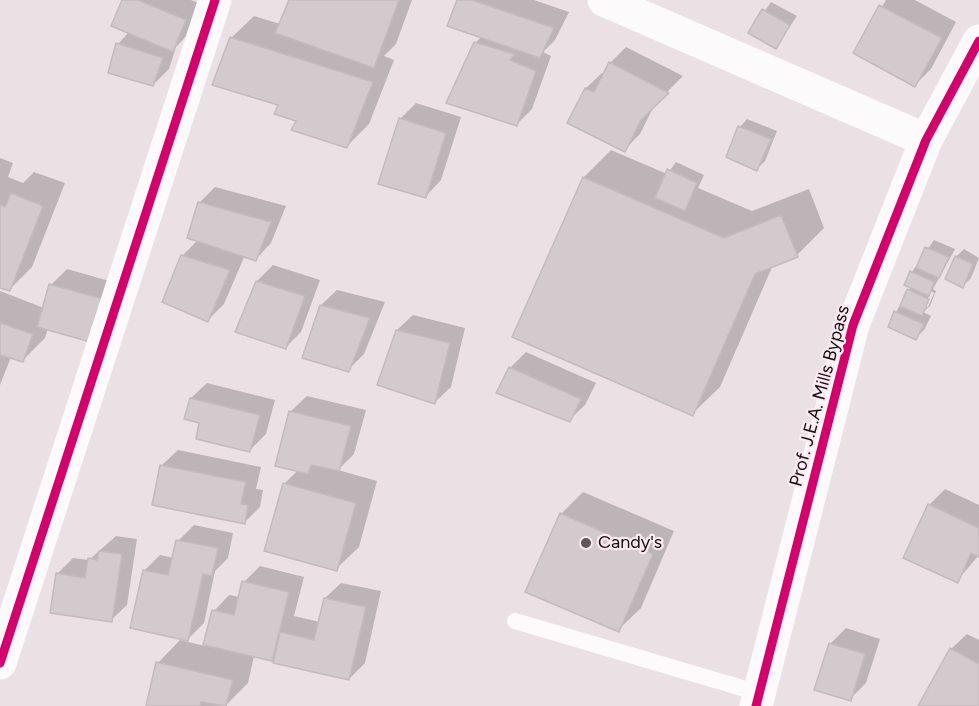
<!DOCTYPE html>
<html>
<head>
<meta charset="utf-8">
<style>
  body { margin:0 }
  canvas { display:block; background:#ebe1e4 }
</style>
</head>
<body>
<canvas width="979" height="706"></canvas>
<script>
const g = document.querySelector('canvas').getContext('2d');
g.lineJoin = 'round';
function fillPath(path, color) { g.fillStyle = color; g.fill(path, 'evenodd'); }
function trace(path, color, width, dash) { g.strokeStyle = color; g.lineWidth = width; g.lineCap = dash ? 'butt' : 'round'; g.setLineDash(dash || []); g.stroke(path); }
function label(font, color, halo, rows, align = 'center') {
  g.font = font + ' Figtree,sans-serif'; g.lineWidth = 4.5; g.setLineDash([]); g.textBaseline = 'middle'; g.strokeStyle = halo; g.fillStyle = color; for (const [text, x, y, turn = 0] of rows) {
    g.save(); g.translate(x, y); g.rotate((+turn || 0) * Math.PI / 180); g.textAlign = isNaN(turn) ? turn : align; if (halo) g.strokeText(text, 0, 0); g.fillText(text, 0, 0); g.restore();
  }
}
const shadow = new Path2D(`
  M124 0H191L201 4 188 34 176 47 169 69 153 85 118 44 129 32Z
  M290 0H412L396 44 384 56 394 60 369 124 347 146 298 120 280 105 231 38 254 16 280 24Z
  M459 0H534L569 12 555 40 543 52 551 56 532 109 516 125 475 43 482 36Z
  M886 0H915L956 22 931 69 915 85 855 52Z
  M771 2 797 16 776 47 750 33Z
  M626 47 683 76 655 104 640 134 624 150 586 88 602 73 605 74 610 63Z
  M416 103 461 117 441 180 426 196 400 119Z
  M747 119 777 131 765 161 757 169 740 127Z
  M611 150 667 174 676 162 704 175 698 188 752 211 809 189 824 228 797 255 773 265 720 387 692 414 514 336 584 177Z
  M0 158 13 163 8 177 23 183 34 172 65 183 32 267 9 290 0 286Z
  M215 187 286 206 271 243 256 259 245 255 224 304 208 320 182 256 198 240 199 203Z
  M934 240 955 249 933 289 936 291 930 306 923 312 931 316 924 330 916 338 896 312 911 287 912 272ZM931 291 934 293 928 307H924Z
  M964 249 979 258 971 278 963 286 956 257Z
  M273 265 320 280 301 332 285 348 237 331 257 281Z
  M67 269 120 284 109 325 48 328 45 338 22 361 11 357 0 385V291L44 308 51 285Z
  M337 290 385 302 364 354 348 370 321 305Z
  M413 315 465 328 451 387 435 402 397 330Z
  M526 352 596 383 585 405 569 420 510 368Z
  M207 383 275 400 266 434 250 450 201 422 191 398Z
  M307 396 366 410 354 454 338 470 377 481 359 547 336 569 284 484 298 470 291 411Z
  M178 450 261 467 256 489 263 490 260 507 244 523 162 465Z
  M945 489 979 505V555L957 581 929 505Z
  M583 492 674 531 641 608 618 630 561 514Z
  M194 525 233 533 228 558 215 571 204 623 188 639 144 571 160 555 174 558 178 541Z
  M116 536 137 539 127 605 111 620 57 574 73 558 89 560Z
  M260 566 304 577 294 616 320 622 325 598 341 583 381 591 365 663 349 679 254 656 248 683 225 706H148L158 663 180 640 205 646 214 611 229 595 240 597 244 582Z
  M846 628 880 639 866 683 850 699 830 644Z
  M967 634 979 640V706H920L951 649Z`);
const building = new Path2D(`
  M122 0H138L186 20 173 52 111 26Z
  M289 0H399L374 68 275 33Z
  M457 0H472L554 28 540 58 447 26Z
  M879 5 942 38 915 87 853 53Z
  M762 9 790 25 776 49 748 33Z
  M230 37 373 82 347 148 291 130 296 121 274 114 278 105 212 85Z
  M474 42 515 54 510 60 536 71 517 126 446 103Z
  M116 43 163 58 153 86 108 73Z
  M609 62 669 93 641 120 625 152 567 123 585 88 594 92Z
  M399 118 446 133 426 198 378 184Z
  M738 126 771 139 757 171 726 157Z
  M667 169 697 183 685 211 655 198Z
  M583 177 724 238 781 215 798 257 755 274 693 416 512 337Z
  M11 193 43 206 10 291 0 288V205L5 207Z
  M198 202 271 222 256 261 187 238Z
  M925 247 949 257 939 278 916 268Z
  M181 255 230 270 208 322 162 302Z
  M955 256 973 264 963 288 945 279Z
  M910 271 934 282 929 296 904 285Z
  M256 281 305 296 286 349 235 332Z
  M49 284 106 300 94 343 37 327Z
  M907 289 929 299 922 316 900 306Z
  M320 305 370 318 349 372 302 358Z
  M894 311 924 324 916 340 888 327Z
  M0 323 33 334 23 362 0 355Z
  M396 330 450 343 435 404 377 385Z
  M509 367 581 399 570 422 496 393Z
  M190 398 260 415 250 452 196 439 199 423 184 419Z
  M289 411 351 426 339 471 311 465 308 474 275 466Z
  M160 465 246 482 241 504 248 505 245 524 152 505Z
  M283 483 356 503 337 571 264 551Z
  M928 504 979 528V557L971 553 958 583 903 558Z
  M560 513 653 554 619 632 525 592Z
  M176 540 218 548 212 576 203 574 188 641 130 628 143 570 168 575Z
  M99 551 122 554 112 622 50 613 56 573 85 578 88 558 97 560Z
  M242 581 289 592 272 661 203 645 212 610 234 615Z
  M324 598 366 607 349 680 273 663 280 632 314 640Z
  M829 643 865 654 851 701 814 690Z
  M950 648 979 664V706H918Z
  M156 662 233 680 226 706 201 702 200 706H146Z`);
const service = new Path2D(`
  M515 621 759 693`);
const minor = new Path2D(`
  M604 0 926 140
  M0 663 215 0`);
const tertiary = new Path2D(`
  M756 706 853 325 926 140 979 41`);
const cycleway = new Path2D(`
  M0 663 215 0
  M756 706 853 325 926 140 979 41`);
const markers = [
  [586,543,6,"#5f575a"]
];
const streetNames = [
  ["Prof. J.E.A. Mills Bypass",820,396,-75]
];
const poiNames = [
  ["Candy's",598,543]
];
fillPath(shadow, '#0003');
fillPath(building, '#d2cacc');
trace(building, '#c3bbbe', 1.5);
trace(service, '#fcfafb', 16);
trace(minor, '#fcfafb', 33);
trace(tertiary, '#fcfafb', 33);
trace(cycleway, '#d6006c', 9);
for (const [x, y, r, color] of markers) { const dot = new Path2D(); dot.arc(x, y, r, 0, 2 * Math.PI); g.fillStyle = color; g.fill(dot); trace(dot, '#fdeaf0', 2); }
label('18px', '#130d0f', '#fdeaf0', streetNames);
label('18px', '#130d0f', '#fdeaf0', poiNames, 'left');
</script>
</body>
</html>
